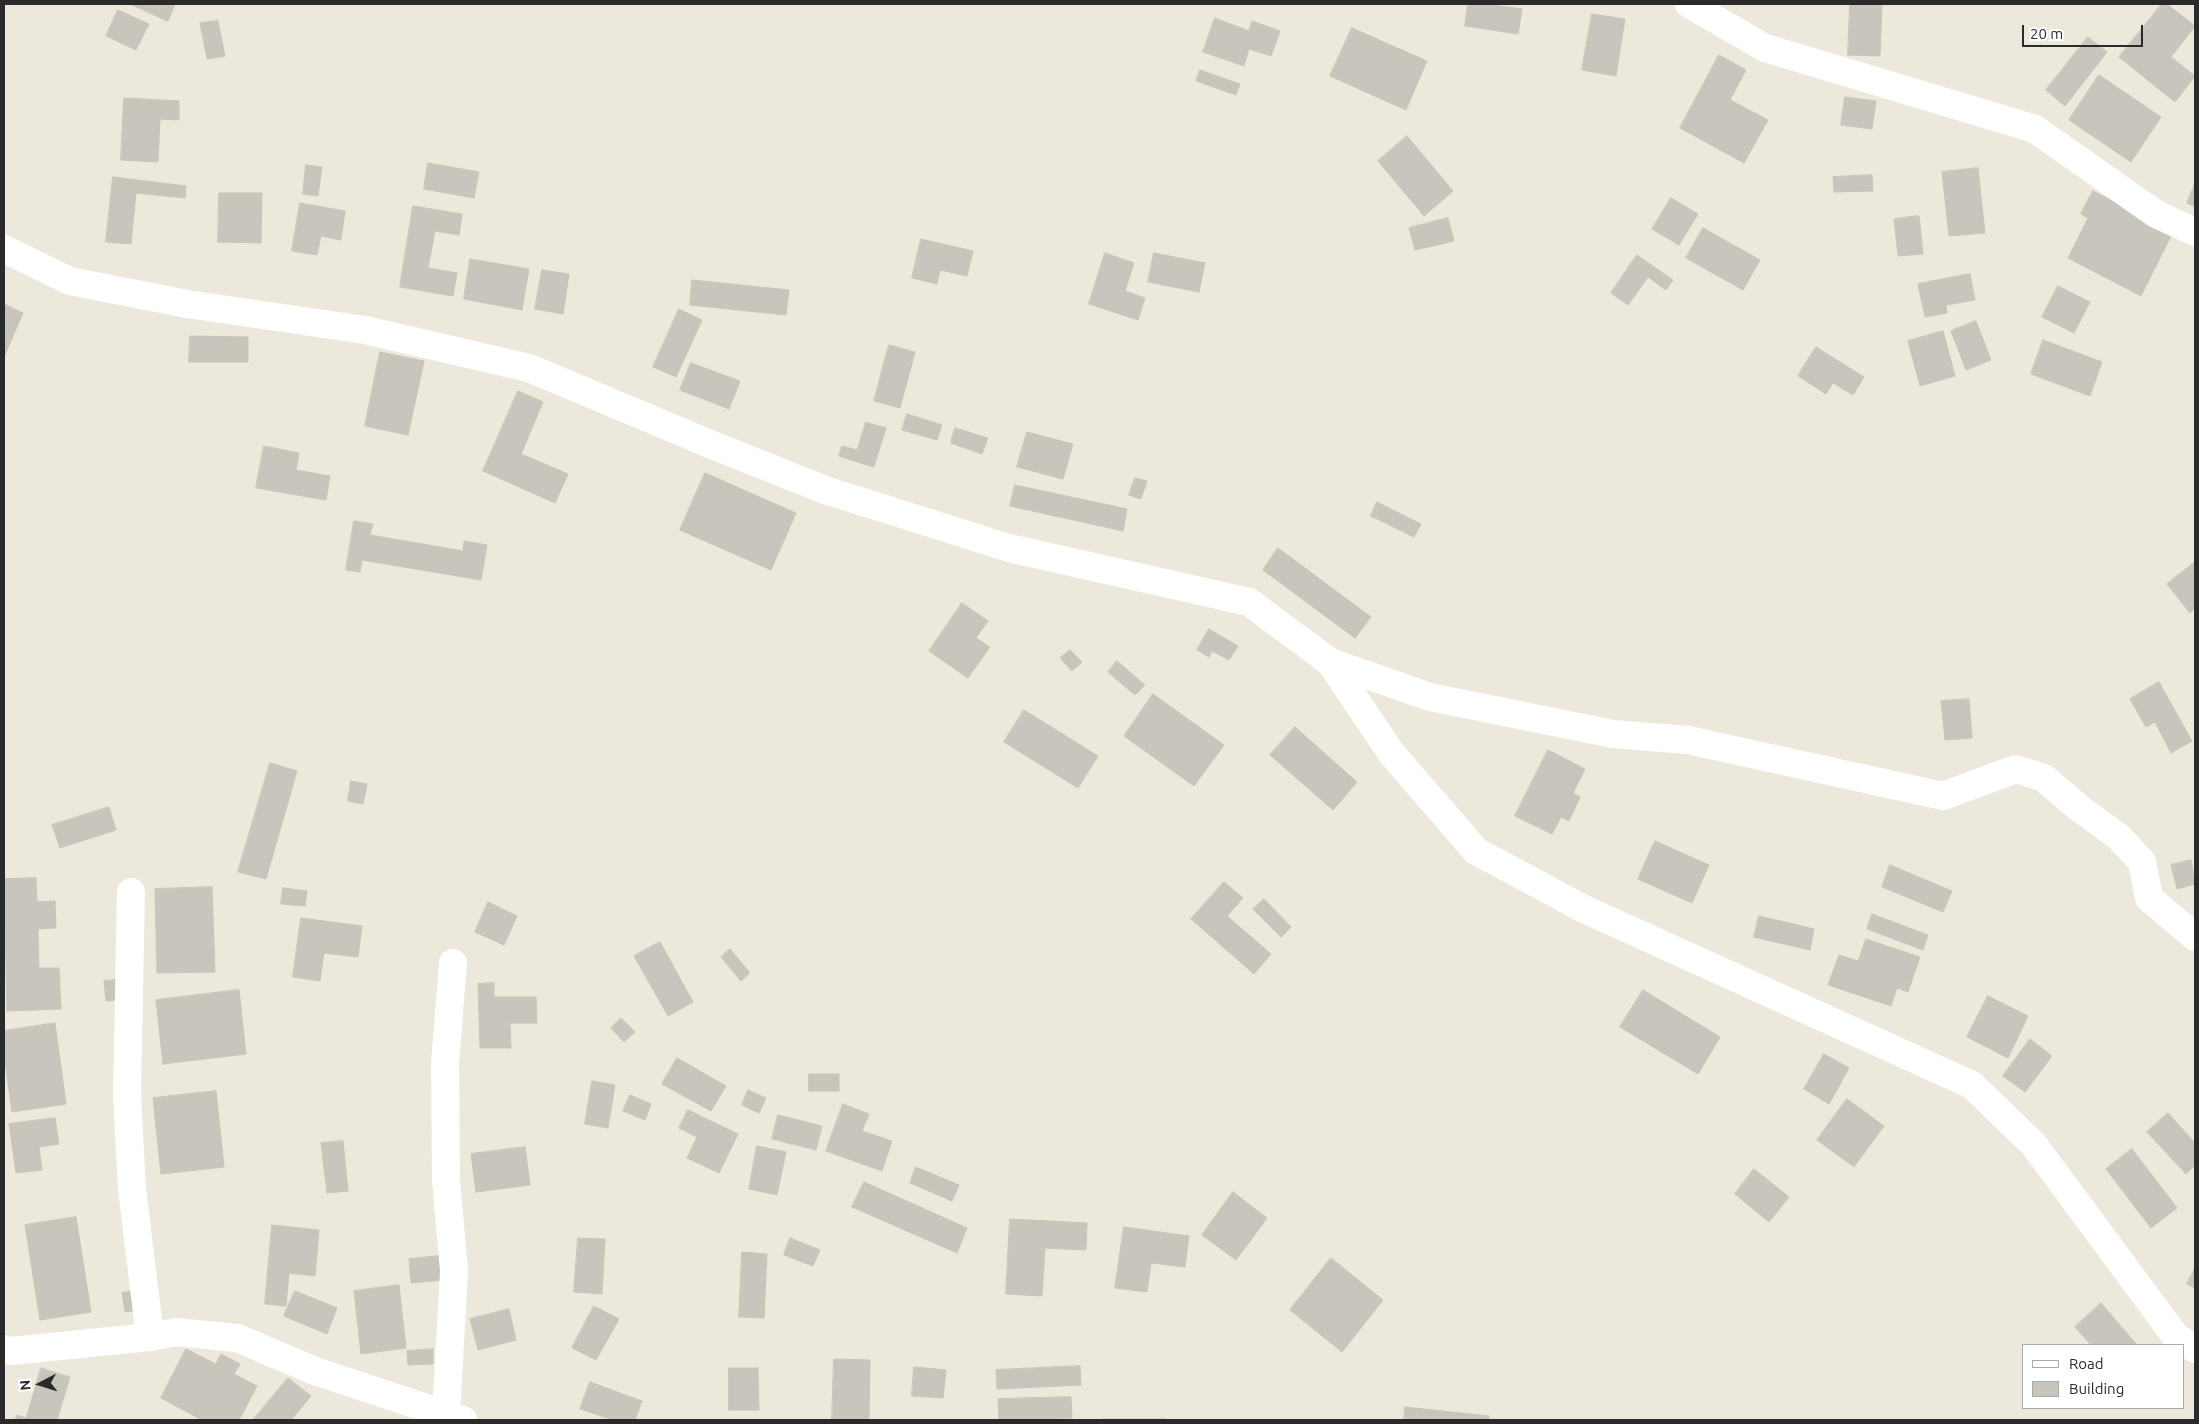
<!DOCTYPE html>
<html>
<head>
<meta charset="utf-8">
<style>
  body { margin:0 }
  #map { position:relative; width:2199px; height:1424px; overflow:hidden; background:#ece9dc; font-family:Ubuntu,sans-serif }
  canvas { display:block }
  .frame { position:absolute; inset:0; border:5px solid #2a2a2a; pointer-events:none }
  .legend { position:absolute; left:2022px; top:1344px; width:162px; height:65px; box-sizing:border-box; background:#fff; border:1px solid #aaa; margin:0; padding:6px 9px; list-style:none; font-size:15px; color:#2a2a2a }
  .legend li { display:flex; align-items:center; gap:10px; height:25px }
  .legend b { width:25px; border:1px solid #aaa }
  .north { position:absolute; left:15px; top:1359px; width:50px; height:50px; -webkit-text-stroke:4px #fff; paint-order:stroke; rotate:265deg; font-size:14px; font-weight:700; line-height:20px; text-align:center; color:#2a2a2a }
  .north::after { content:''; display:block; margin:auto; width:18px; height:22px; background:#2a2a2a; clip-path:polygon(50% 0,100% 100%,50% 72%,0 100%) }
  .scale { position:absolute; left:2022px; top:25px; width:121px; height:22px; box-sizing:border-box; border:2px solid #2a2a2a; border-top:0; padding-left:6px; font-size:15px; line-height:18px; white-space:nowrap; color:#2a2a2a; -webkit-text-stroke:4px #fff; paint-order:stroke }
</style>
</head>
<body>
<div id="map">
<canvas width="2199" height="1424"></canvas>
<div class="frame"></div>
<ul class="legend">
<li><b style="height:6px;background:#fff"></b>Road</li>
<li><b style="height:14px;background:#c8c5bc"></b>Building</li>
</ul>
<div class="north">N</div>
<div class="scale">20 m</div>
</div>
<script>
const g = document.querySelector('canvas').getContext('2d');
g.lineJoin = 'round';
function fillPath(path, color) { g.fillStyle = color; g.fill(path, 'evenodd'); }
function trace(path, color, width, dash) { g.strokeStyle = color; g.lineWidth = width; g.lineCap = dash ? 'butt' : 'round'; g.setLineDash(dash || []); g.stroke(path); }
const building = new Path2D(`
  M130 4H175L168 21Z
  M1468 4H1485L1522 9 1518 34 1465 26Z
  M1850 4H1882L1880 56 1848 55Z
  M2162 4H2167L2195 26 2171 57 2195 76 2175 102 2119 57Z
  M118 10 149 24 136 50 106 36Z
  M1592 14 1625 19 1616 76 1582 70Z
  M1215 18 1249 31 1252 21 1280 31 1271 56 1249 49 1244 66 1203 52Z
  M218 21 225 56 207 59 200 23Z
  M1352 28 1427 61 1406 110 1330 76Z
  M2088 37 2107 52 2065 106 2046 90Z
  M1719 55 1746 70 1730 100 1768 120 1744 163 1680 128Z
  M1200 70 1240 84 1236 95 1196 81Z
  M2099 75 2161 117 2131 162 2069 120Z
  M1845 97 1876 101 1872 129 1841 125Z
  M124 98 179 101V120L160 119 158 162 121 160Z
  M1407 136 1453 191 1424 216 1378 161Z
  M428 163 479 172 474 198 424 189Z
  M306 165 322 167 318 196 303 194Z
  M1978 168 1985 233 1949 236 1942 172Z
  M1872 175 1873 191 1834 192 1833 177Z
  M113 177 186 186 185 198 136 193 131 244 106 242Z
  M2195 183V207L2187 203Z
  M2093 191 2173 232 2141 296 2068 258 2088 218 2081 214Z
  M219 193H262L261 243 218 242Z
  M1671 198 1698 214 1679 245 1652 229Z
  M300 203 345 211 341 240 321 236 317 255 292 251Z
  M413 206 462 214 459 235 435 231 428 268 457 273 453 296 400 287Z
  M1919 216 1923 254 1898 256 1894 219Z
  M1448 218 1454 241 1415 250 1409 228Z
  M1703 228 1760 260 1743 290 1686 258Z
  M921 239 973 251 967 276 940 270 937 284 912 278Z
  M1105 253 1134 263 1125 291 1145 298 1138 320 1089 304Z
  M1154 253 1205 263 1199 292 1148 282Z
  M1637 255 1673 280 1666 290 1648 277 1628 305 1611 293Z
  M470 259 529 269 522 310 464 299Z
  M542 270 569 274 563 314 535 309Z
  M1970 274 1975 300 1946 305 1947 313 1925 317 1918 284Z
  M692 280 789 290 786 315 690 305Z
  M2058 286 2090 302 2074 333 2042 317Z
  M4 304 23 313 4 357Z
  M679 309 702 320 676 377 653 367Z
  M1976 321 1991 360 1966 370 1951 331Z
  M1943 331 1955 376 1920 386 1908 341Z
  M190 336 248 337V362H189Z
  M2043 340 2102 362 2090 396 2031 374Z
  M889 345 915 352 900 408 874 401Z
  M1816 347 1864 377 1853 395 1833 383 1826 394 1798 376Z
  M380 352 424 361 408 435 365 426Z
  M691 363 740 381 729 409 680 390Z
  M518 391 543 402 521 454 568 474 555 503 483 471Z
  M907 414 942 425 937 440 902 430Z
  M866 422 886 428 874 467 854 461Z
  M955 428 988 438 982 454 951 443Z
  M1027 432 1073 444 1063 479 1017 467Z
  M264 446 299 453 296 470 330 476 326 500 256 488Z
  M842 446 857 450 854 461 839 456Z
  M705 473 796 513 771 570 680 530Z
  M1135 478 1147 481 1141 499 1129 495Z
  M1015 485 1127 509 1123 531 1010 506Z
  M1377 502 1421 524 1414 537 1371 516Z
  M354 521 373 524 370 535 463 551 464 541 487 545 481 580 362 560 360 572 346 570Z
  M1278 548 1371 617 1355 638 1263 570Z
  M2195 562V608L2190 613 2167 584Z
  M962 603 988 621 976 638 990 647 968 678 929 651Z
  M1209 629 1238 646 1229 660 1212 651 1209 657 1197 650Z
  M1070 650 1082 662 1072 671 1060 658Z
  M1117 661 1145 685 1135 695 1108 672Z
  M2159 682 2192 741 2171 753 2155 722 2146 727 2130 699Z
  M1153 694 1224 745 1194 786 1124 736Z
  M1969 699 1972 738 1945 740 1941 701Z
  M1024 710 1098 756 1078 788 1004 742Z
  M1295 727 1357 782 1333 810 1270 755Z
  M1548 750 1585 769 1573 793 1580 797 1569 821 1561 817 1552 834 1515 816Z
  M270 763 297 771 266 879 238 872Z
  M351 781 367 784 363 804 348 801Z
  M109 807 116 830 60 848 52 825Z
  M1655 841 1709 865 1692 903 1638 879Z
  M2191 860 2195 884 2177 889 2171 865Z
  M1890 865 1952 891 1943 912 1882 887Z
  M36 878 37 902 55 901 56 928 38 929 39 968H59L61 1009 7 1011 4 879Z
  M1224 882 1243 898 1227 916 1271 954 1254 974 1191 919Z
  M212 887 215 972 157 973 155 889Z
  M283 888 307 891 305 906 281 904Z
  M1264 899 1291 927 1281 937 1253 909Z
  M488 902 517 916 504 945 475 932Z
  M1872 914 1928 935 1923 950 1867 929Z
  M1759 916 1814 929 1810 950 1754 937Z
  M301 918 362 926 358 957 324 953 320 981 293 977Z
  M1866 939 1920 957 1908 992 1897 988 1891 1006 1828 985 1839 955 1858 961Z
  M660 942 693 1002 668 1016 634 956Z
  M730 949 750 973 741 981 721 957Z
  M116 980 118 1000 106 1001 104 981Z
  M494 983V997H536L537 1023H510L511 1048H480L478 984Z
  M239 990 246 1054 163 1064 156 1000Z
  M1643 990 1720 1037 1698 1074 1620 1027Z
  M1988 996 2028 1016 2008 1058 1967 1037Z
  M621 1018 635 1032 624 1042 611 1028Z
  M55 1023 66 1104 12 1112 4 1054V1031Z
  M2030 1039 2052 1056 2025 1092 2003 1076Z
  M1824 1054 1849 1068 1829 1104 1804 1089Z
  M677 1058 726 1086 711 1111 662 1084Z
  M809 1074H839V1091H809Z
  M592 1081 615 1085 608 1128 585 1124Z
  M748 1090 766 1098 759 1113 742 1105Z
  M216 1091 224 1167 161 1174 153 1098Z
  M630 1095 651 1104 645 1120 623 1111Z
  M1847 1099 1884 1126 1854 1167 1817 1140Z
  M843 1104 869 1114 862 1131 892 1141 882 1171 826 1151Z
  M688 1110 738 1134 719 1173 687 1158 697 1137 679 1128Z
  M2168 1113 2195 1143V1165L2186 1174 2147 1132Z
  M778 1115 822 1126 816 1150 772 1139Z
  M55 1118 59 1144 39 1147 42 1170 16 1173 9 1124Z
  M343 1141 348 1191 327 1193 321 1143Z
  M757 1146 786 1152 777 1195 749 1189Z
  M525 1147 530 1185 476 1192 471 1154Z
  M2132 1149 2177 1208 2151 1228 2106 1169Z
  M916 1167 959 1185 952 1201 910 1183Z
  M1754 1169 1789 1197 1769 1222 1735 1194Z
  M864 1182 967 1228 957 1253 852 1207Z
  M1233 1192 1267 1218 1236 1260 1202 1235Z
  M76 1217 91 1312 40 1320 25 1225Z
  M1010 1219 1087 1223 1086 1250 1045 1248 1042 1296 1006 1294Z
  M272 1225 319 1230 315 1276 289 1273 286 1306 265 1304Z
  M1124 1227 1189 1236 1185 1267 1151 1263 1147 1292 1115 1288Z
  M578 1238 605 1239 602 1294 574 1292Z
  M790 1238 820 1250 813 1266 784 1255Z
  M742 1252 767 1254 764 1318 739 1317Z
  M439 1256 442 1280 411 1283 409 1259Z
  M1331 1258 1383 1300 1342 1352 1290 1310Z
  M2195 1268V1288L2187 1284Z
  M399 1285 406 1348 361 1354 354 1291Z
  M134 1291 137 1310 125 1312 122 1293Z
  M295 1291 337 1308 327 1334 284 1316Z
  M2101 1303 2137 1345H2091L2075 1327Z
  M594 1306 619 1319 596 1360 572 1348Z
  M509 1309 516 1340 478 1350 470 1319Z
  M186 1349 216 1364 221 1354 240 1364 234 1374 257 1386 239 1420H202L161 1398Z
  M433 1349V1364L408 1365 407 1351Z
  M834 1359 870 1360 869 1420H832Z
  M1080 1366 1081 1385 997 1389 996 1370Z
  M914 1367 946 1370 943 1398 912 1396Z
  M41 1368 70 1377 57 1420H15L17 1415 26 1418Z
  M729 1368H758L759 1410H729Z
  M288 1378 311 1396 291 1420H253Z
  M590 1382 642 1401 635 1420H613L580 1409Z
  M1071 1397 1072 1418 999 1420 998 1399Z
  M1405 1407 1489 1416V1420H1404Z
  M1102 1419H1165V1420H1102Z`);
const minor = new Path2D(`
  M1689 4 1765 48 2035 129 2156 214 2195 232
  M4 249 70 281 187 304 365 330 529 368 710 444 825 490 1009 548 1249 602 1330 662 1392 754 1476 851 1584 909 1972 1085 2034 1145 2176 1337 2195 1349
  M1330 662 1430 697 1613 734 1688 740 1943 796 2016 769 2044 778 2079 808 2119 837 2142 862 2149 898 2195 937
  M131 892 127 1095 132 1189 150 1337
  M4 1349 11 1351 150 1337 176 1332 237 1338 315 1371 463 1420
  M441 1420 446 1415 454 1271 446 1179 445 1063 453 963`);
fillPath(building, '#c8c5bc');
trace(building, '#c8c5b6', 1);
trace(minor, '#fff', 28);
</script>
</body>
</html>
